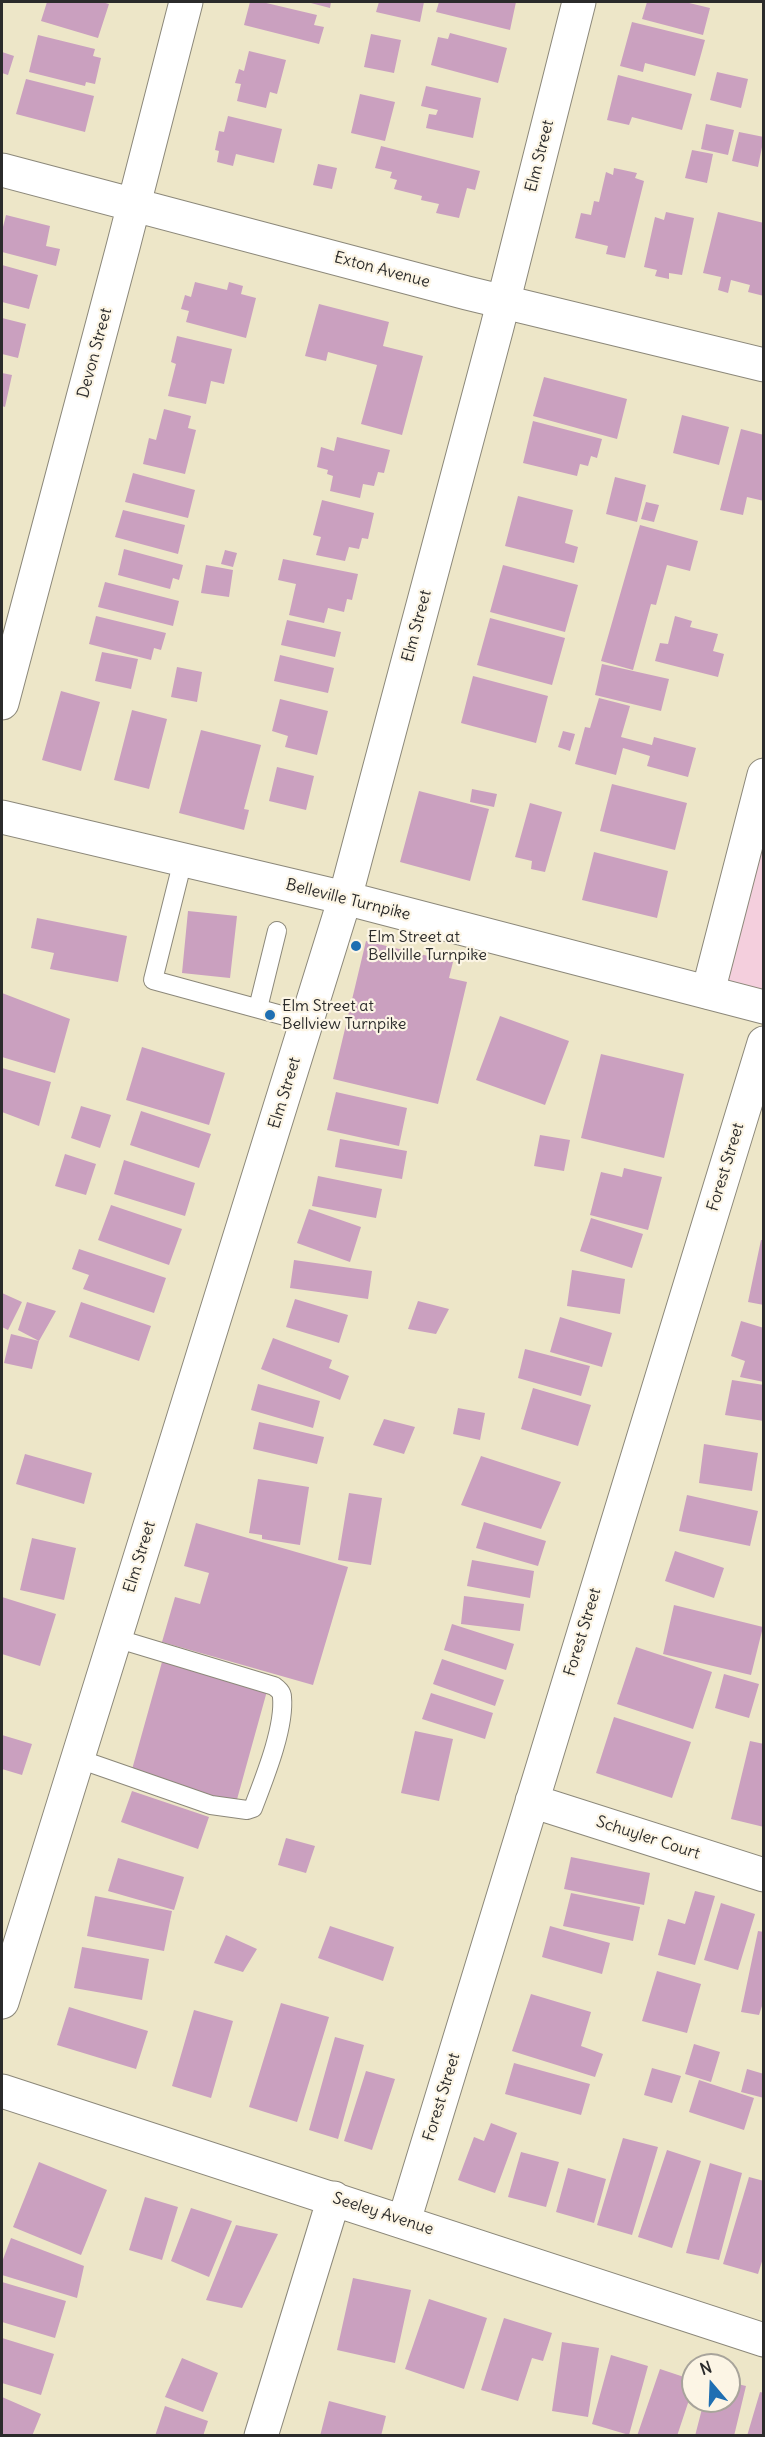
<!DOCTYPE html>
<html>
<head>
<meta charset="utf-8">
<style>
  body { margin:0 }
  #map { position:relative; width:765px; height:2437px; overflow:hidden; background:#ede6c8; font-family:Delius,sans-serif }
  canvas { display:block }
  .frame { position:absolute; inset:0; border:3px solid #2b2b2b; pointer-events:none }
  .north { position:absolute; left:681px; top:2353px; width:60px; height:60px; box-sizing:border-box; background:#fcf5e5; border:2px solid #a8a49b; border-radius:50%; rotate:341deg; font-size:16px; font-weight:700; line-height:24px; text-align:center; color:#2b2b2b }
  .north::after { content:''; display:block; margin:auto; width:21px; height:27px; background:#1f6fb2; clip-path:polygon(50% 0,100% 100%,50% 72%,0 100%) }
</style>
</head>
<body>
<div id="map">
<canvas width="765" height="2437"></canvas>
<div class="frame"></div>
<div class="north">N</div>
</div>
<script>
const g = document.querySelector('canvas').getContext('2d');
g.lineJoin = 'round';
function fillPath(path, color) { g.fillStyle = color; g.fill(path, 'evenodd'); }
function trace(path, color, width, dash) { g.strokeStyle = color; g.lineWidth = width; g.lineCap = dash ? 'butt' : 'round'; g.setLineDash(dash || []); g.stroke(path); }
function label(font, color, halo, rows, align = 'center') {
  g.font = font + ' Delius,sans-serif'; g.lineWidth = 4.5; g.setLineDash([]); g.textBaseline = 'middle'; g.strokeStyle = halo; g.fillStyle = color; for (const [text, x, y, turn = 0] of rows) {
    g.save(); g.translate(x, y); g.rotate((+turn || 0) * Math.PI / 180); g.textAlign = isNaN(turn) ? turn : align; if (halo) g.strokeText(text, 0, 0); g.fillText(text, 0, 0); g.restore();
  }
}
const built = new Path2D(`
  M763 775V1007L708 992Z`);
const building = new Path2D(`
  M47 2H102L109 4 98 38 41 21Z
  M250 2H262L317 15 314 25 324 27 319 44 244 25Z
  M307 2H331L330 8Z
  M379 2H424L420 22 376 12Z
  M439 2H516L510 30 436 12Z
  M647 2H685L710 8 703 35 642 19Z
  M632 22 705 40 695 76 645 63 643 72 620 66Z
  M450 33 507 48 498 83 431 65 438 37 448 39Z
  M371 34 401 40 394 73 364 67Z
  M38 35 95 49 93 56 101 58 95 84 86 82 85 86 29 72Z
  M249 51 286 60 277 94 270 92 266 108 237 101 241 84 235 83 239 69 244 71Z
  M2 52 14 56 8 75 2 73Z
  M717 72 748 79 741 108 710 100Z
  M618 75 692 94 682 130 632 117 629 125 607 120Z
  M26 79 94 96 85 132 16 114Z
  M426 86 481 98 473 138 426 128 429 114 436 115 438 110 421 106Z
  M360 94 395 102 385 141 351 133Z
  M228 116 282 129 274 163 236 154 233 166 217 162 219 151 215 150 219 131 224 132Z
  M706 124 734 130 728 155 701 149Z
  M739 132 764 137 758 167 732 161Z
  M381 146 480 171 475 190 467 188 459 218 436 213 439 204 421 200 422 196 394 189 397 180 390 178 392 172 375 168Z
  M692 150 713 154 707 183 685 178Z
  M318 164 337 168 332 189 313 185Z
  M614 168 637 173 635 178 644 181 625 258 606 254 608 246 575 238 581 213 591 215 594 201 599 202 606 172 613 175Z
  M666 212 694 218 682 275 669 273V279L655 276 657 270 644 267 655 217 664 220Z
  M718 212 764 223V296L748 292 750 285 731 280 728 293 718 290 721 277 703 273Z
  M6 215 50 226 46 246 60 249 56 266 2 252V231Z
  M2 265 38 275 29 309 2 302Z
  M195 282 227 290 229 282 243 286 241 294 256 298 246 338 186 322 189 311 181 309 185 295 191 297Z
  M319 304 389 322 383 346 423 356 402 435 361 424 377 365 328 352 326 361 305 356Z
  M2 318 26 324 18 358 2 354Z
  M177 336 232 349 224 384 211 381 206 404 168 396 176 364 171 362Z
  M2 373 12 375 5 407 2 406Z
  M544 377 627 399 617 439 533 416Z
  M164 409 191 416 188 428 196 430 185 474 143 464 149 438 156 440Z
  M682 415 729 427 719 465 673 453Z
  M533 421 602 439 597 458 591 456 588 466 580 464 577 476 523 463Z
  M741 429 764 435V501L747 497 743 515 720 510Z
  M337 437 390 450 384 473 378 472 374 486 363 484 360 498 330 491 333 476 327 474 328 470 317 467 321 447 334 451Z
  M133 473 195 490 188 518 125 502Z
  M615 477 646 485 637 522 606 514Z
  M518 496 573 510 565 543 578 547 574 563 505 546Z
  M322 500 374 513 368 539 362 538 359 549 349 547 345 561 316 555 321 537 313 535Z
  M646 502 659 505 654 522 641 519Z
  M123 510 185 525 178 554 115 537Z
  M640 525 698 541 690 571 667 565 656 605 651 604 633 670 601 661Z
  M124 549 183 565 179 580 173 578 170 589 118 575Z
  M225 550 237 553 233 567 221 564Z
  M283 559 358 574 352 600 347 599 344 612 328 608 324 623 289 615 296 584 278 580Z
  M206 565 233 570 229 597 201 593Z
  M503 565 578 585 565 632 490 612Z
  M105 582 179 601 173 626 98 607Z
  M96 616 166 633 161 650 154 648 151 660 89 644Z
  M675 616 692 621 690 627 718 634 713 651 724 654 718 677 655 661 660 643 668 644Z
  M490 618 565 638 552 685 477 665Z
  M287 620 341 632 335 657 281 645Z
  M102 652 138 659 131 689 95 681Z
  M280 655 334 668 328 693 274 681Z
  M602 664 669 679 661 711 595 695Z
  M177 667 202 672 197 702 171 697Z
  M473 676 548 696 536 743 461 723Z
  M61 691 100 702 81 771 42 760Z
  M599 698 630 706 621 737 652 745 654 737 696 748 688 777 647 766 650 756 623 748 616 775 575 764 585 727 590 728Z
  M280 699 328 711 317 755 285 747 288 736 272 731Z
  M132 710 167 719 149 789 114 780Z
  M201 730 261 745 244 809 249 810 244 830 179 813Z
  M563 731 575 734 570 751 558 747Z
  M277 767 314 776 306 810 269 801Z
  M612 784 687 803 675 850 600 831Z
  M472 789 497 794 494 807 470 802Z
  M419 791 489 809 470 881 400 862Z
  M530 803 562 812 545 872 531 869 532 861 515 857Z
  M594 852 668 871 657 918 582 900Z
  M188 911 237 916 230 978 182 973Z
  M37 918 127 936 118 982 50 969 54 953 31 948Z
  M366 941 453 962 449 978 467 982 438 1104 333 1079Z
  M2 993 70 1019 55 1073 2 1057Z
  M500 1016 569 1041 545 1105 476 1080Z
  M142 1047 225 1073 209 1125 126 1100Z
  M601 1054 684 1074 664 1158 581 1138Z
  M2 1068 51 1082 39 1126 2 1112Z
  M336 1092 407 1108 399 1146 327 1130Z
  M81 1106 111 1115 100 1148 71 1138Z
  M141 1111 211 1134 199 1168 130 1145Z
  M540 1135 570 1140 564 1171 534 1166Z
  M340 1139 407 1151 402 1179 335 1167Z
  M65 1154 96 1164 86 1195 55 1186Z
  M124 1160 195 1183 185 1216 114 1194Z
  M624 1168 662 1177 648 1230 590 1215 601 1172 622 1177Z
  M318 1176 382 1189 376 1218 312 1206Z
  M111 1205 182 1229 169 1265 98 1240Z
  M309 1209 361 1227 350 1262 297 1243Z
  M591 1218 643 1234 632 1268 580 1251Z
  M761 1240H764V1305L748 1302Z
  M79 1249 166 1278 154 1313 83 1289 89 1275 72 1269Z
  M294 1260 372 1271 368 1299 290 1288Z
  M572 1270 625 1279 620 1314 567 1306Z
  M2 1293 22 1302 8 1330 2 1327Z
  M295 1299 348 1315 339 1343 286 1327Z
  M418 1301 449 1309 436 1334 408 1329Z
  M27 1302 56 1311 39 1341 18 1330Z
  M81 1302 151 1326 139 1361 69 1337Z
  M560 1317 612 1333 602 1367 550 1352Z
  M741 1321 764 1328V1382L740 1377 745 1361 731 1356Z
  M11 1334 39 1341 32 1369 4 1363Z
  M273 1338 332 1360 329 1368 349 1376 340 1400 261 1369Z
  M525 1349 590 1366 581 1396 518 1378Z
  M732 1380 764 1385V1421L725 1415Z
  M258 1384 320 1401 313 1428 251 1410Z
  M533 1388 591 1405 578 1446 521 1429Z
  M458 1408 485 1413 480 1440 453 1434Z
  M384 1419 415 1427 404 1454 373 1445Z
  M259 1422 324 1437 317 1464 253 1449Z
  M704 1444 758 1453 752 1491 699 1483Z
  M25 1454 92 1473 84 1504 16 1484Z
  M481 1456 561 1482 541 1529 461 1505Z
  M258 1479 309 1487 300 1545 262 1539V1535L249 1533Z
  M349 1493 382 1498 371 1565 338 1560Z
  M687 1495 758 1511 750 1546 679 1531Z
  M484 1522 546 1541 538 1566 476 1548Z
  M196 1523 348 1567 313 1685 162 1642 175 1597 200 1604 209 1573 184 1566Z
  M32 1538 76 1548 64 1600 20 1590Z
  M675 1551 724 1568 714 1598 665 1581Z
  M472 1560 534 1571 530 1598 467 1586Z
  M464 1596 524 1604 520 1631 461 1624Z
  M2 1597 56 1614 40 1666 2 1654Z
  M674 1605 763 1627 751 1675 663 1654Z
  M452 1624 514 1644 506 1670 444 1650Z
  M636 1647 712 1672 693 1729 617 1704Z
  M442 1659 504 1680 495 1706 433 1684Z
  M162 1662 267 1691 236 1803 131 1773Z
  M724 1674 759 1684 749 1718 715 1708Z
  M431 1693 493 1713 485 1739 422 1719Z
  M614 1717 691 1742 672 1798 596 1773Z
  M415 1731 453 1739 439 1801 401 1793Z
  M2 1735 32 1744 22 1775 2 1769Z
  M750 1741 764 1744V1827L731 1819Z
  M132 1791 209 1817 198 1849 121 1822Z
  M286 1838 315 1846 306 1873 278 1865Z
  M571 1857 650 1873 644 1905 564 1889Z
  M118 1858 184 1877 174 1910 108 1891Z
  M695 1891 715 1896 695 1965 658 1955 668 1919 685 1924Z
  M571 1893 640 1907 633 1941 563 1926Z
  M95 1896 172 1911 164 1951 87 1936Z
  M721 1903 755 1914 738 1970 704 1960Z
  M330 1926 394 1947 383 1981 318 1958Z
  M550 1926 610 1943 602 1974 542 1957Z
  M758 1931 764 1932V2000L759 2015 741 2012Z
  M226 1935 257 1949 243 1972 214 1963Z
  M82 1947 149 1959 142 2000 74 1988Z
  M657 1971 701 1984 687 2033 642 2021Z
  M531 1994 591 2012 581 2046 603 2054 595 2077 512 2051Z
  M281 2003 329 2017 297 2122 249 2107Z
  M69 2007 148 2031 136 2069 57 2045Z
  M194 2010 233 2021 211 2098 172 2086Z
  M335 2037 364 2045 338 2139 309 2130Z
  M694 2044 720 2052 711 2082 685 2074Z
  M514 2063 590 2084 581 2115 505 2094Z
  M652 2068 681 2076 672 2103 644 2095Z
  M747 2069 764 2074V2098L741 2092Z
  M366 2071 395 2079 372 2150 344 2141Z
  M699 2080 754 2098 744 2130 689 2112Z
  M491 2123 517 2133 495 2193 458 2180 474 2137 484 2141Z
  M623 2138 658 2147 632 2235 597 2225Z
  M667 2150 701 2161 672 2248 638 2237Z
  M521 2152 559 2162 546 2207 508 2197Z
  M39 2162 107 2190 81 2255 13 2227Z
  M710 2163 742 2173 719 2260 686 2253Z
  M568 2168 606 2179 594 2223 556 2212Z
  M749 2177 764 2181V2255L758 2274 723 2264Z
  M145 2197 178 2207 162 2260 129 2250Z
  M191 2208 232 2221 209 2277 171 2261Z
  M236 2225 278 2234 242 2308 206 2300Z
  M11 2238 84 2266 77 2298 2 2275V2262Z
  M353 2278 411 2290 395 2363 337 2350Z
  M2 2282 66 2301 55 2338 2 2322Z
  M429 2299 487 2318 464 2389 405 2369Z
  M504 2318 552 2333 543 2361 532 2358 518 2401 481 2390Z
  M2 2338 54 2354 41 2395 2 2383Z
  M562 2342 599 2348 588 2417 552 2411Z
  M611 2355 648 2366 629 2435 592 2424Z
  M182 2358 218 2373 203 2412 165 2397Z
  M660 2369 693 2380V2388L677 2436H637Z
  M729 2382 746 2386 734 2436H695L704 2401H729Z
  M760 2392 764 2393V2436H747Z
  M2 2397 41 2414 32 2436H2Z
  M329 2401 386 2416 381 2436H320Z
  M165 2406 208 2421 203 2436H155Z`);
const service = new Path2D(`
  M183 860 153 980 307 1022
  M258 1008 277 931
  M76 1758 211 1805 247 1810 253 1808C264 1779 285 1728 282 1697 282 1692 278 1689 274 1686L115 1638`);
const minor = new Path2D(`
  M2 170 467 293 764 365
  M2 703 123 247 186 2
  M708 992 764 775
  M532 1801 764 1875
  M2 2002 345 898 497 327 579 2
  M2 2091 764 2340
  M404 2221 764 1043
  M261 2436 334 2198`);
const primary = new Path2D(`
  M2 817 345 898 764 1007`);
const markers = [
  [356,946,6,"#1f6fb2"],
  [270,1015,6,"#1f6fb2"]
];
const streetNames = [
  ["Elm Street",540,156,-76],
  ["Exton Avenue",382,270,15],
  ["Devon Street",95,353,-75],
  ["Elm Street",417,626,-75],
  ["Belleville Turnpike",348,900,14],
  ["Elm Street",285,1093,-73],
  ["Forest Street",726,1167,-73],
  ["Elm Street",140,1557,-73],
  ["Forest Street",583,1632,-73],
  ["Schuyler Court",648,1838,18],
  ["Forest Street",442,2097,-73],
  ["Seeley Avenue",383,2214,18]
];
const poiNames = [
  ["Elm Street at",368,937],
  ["Bellville Turnpike",368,955],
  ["Elm Street at",282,1006],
  ["Bellview Turnpike",282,1024]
];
fillPath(built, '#f4cfdd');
fillPath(building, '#caa0bf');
trace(service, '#8c887a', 20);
trace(minor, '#8c887a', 35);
trace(primary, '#8c887a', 35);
trace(service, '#fff', 18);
trace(minor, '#fff', 33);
trace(primary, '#fff', 33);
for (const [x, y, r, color] of markers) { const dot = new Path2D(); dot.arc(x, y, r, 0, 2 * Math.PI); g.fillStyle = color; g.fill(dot); trace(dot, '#fcf5e5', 2); }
label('16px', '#2b2b2b', '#fcf5e5', streetNames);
label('16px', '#2b2b2b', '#fcf5e5', poiNames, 'left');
</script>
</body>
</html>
